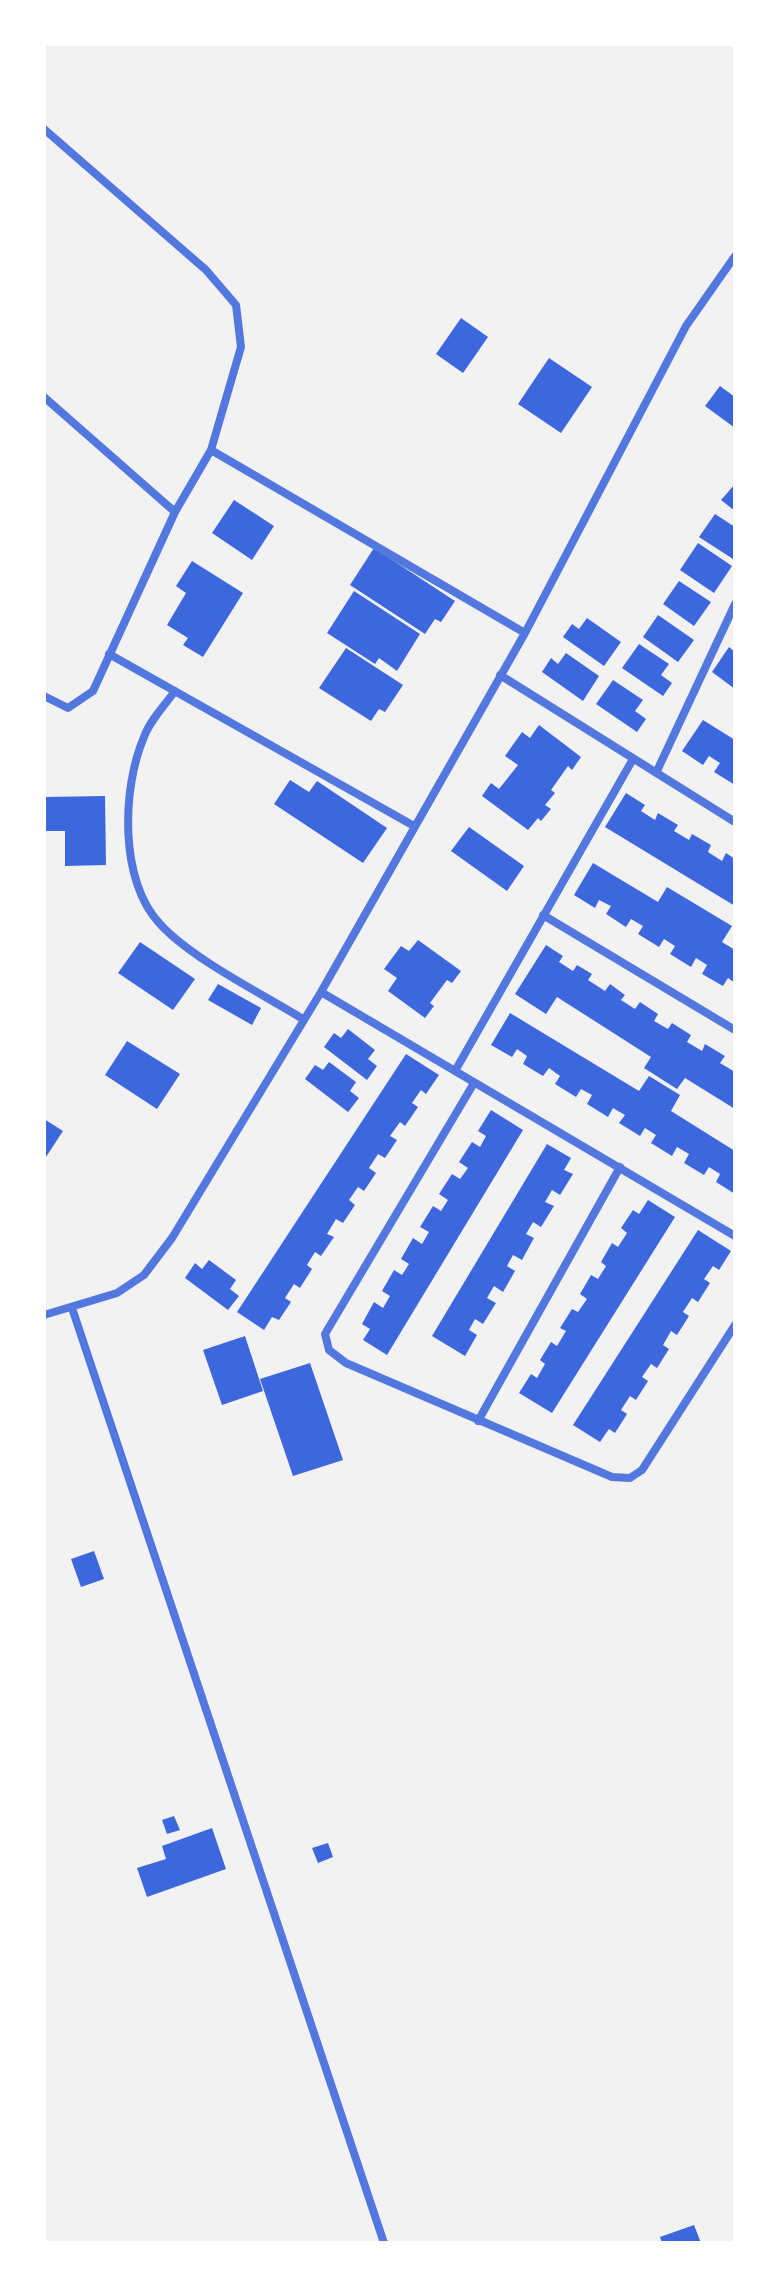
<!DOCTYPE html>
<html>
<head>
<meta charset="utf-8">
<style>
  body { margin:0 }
  #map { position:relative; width:779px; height:2287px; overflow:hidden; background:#f2f2f2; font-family:"Nunito Sans",sans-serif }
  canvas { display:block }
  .frame { position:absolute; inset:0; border:46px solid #fff; pointer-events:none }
</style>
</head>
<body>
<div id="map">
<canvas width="779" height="2287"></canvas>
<div class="frame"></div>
</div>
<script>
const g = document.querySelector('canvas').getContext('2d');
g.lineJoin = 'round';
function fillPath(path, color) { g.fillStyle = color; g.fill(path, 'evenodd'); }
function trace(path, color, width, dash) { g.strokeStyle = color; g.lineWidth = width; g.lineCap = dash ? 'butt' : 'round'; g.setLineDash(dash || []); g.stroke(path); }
const building = new Path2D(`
  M461 318 488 337 463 373 436 354Z
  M549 358 592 387 561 433 518 404Z
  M720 386 735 397V428L705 406Z
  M735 484V511L721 500Z
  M234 500 274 526 252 560 212 533Z
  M715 514 735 527V556L733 559 699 537Z
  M698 543 732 566 714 593 680 570Z
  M374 548 455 601 441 622 435 619 425 634 350 585Z
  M192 561 243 593 203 657 183 645 188 638 167 625 186 593 176 586Z
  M679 581 711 602 694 626 663 604Z
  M354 591 420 634 397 671 379 658 375 664 327 633Z
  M658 615 694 640 678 662 643 637Z
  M587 618 621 642 604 666 563 637 572 624 579 629Z
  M639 644 669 664 661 675 672 683 663 696 622 668Z
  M729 647 735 652V689L712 672Z
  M346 648 403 685 385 712 379 709 371 721 319 688Z
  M566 653 599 676 583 701 542 672 551 658 558 664Z
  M613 680 643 700 635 711 646 719 637 732 596 704Z
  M703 720 735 740V785L714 772 720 763 709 756 703 765 682 751Z
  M539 725 581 757 572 770 568 766 551 790 555 793 545 805 551 809 541 821 538 818 528 830 482 796 491 783 499 789 518 765 505 756 522 732 530 738Z
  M290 780 309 792 317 781 387 828 363 863 274 804Z
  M626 793 645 805 641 811 655 820 658 813 678 825 674 831 689 840 692 834 711 845 708 852 722 861 726 853 735 859V906L605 827Z
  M105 796 106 865 65 866V831H46L45 797Z
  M469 827 524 866 507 891 451 851Z
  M593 863 658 902 667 887 732 926 722 942 735 950V983L728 978 723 986 702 974 707 965 696 958 691 967 670 954 675 946 664 939 659 947 638 934 643 926 631 919 626 927 606 914 611 906 599 900 595 908 574 895Z
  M418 940 461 971 452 983 447 980 430 1003 434 1006 425 1018 388 991 397 978 384 969 401 946 409 951Z
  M140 942 195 979 173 1010 118 973Z
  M546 945 563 956 559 962 573 971 577 965 592 974 588 980 605 991 610 984 625 995 621 1000 635 1009 640 1002 658 1014 654 1021 668 1029 672 1023 691 1035 687 1042 702 1051 705 1044 725 1056 720 1063 735 1072V1109L685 1078 677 1089 644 1068 651 1057 557 997 546 1014 515 994Z
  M218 984 261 1008 252 1025 208 1000Z
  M510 1013 639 1091 649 1076 680 1095 671 1111 735 1151V1194L716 1182 720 1174 709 1167 704 1175 684 1163 689 1154 677 1147 672 1156 651 1143 656 1135 645 1128 640 1136 619 1123 625 1115 613 1108 608 1117 587 1104 592 1095 581 1089 576 1097 555 1084 560 1076 549 1068 543 1076 523 1064 527 1056 517 1049 512 1057 491 1045Z
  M348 1029 375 1050 368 1059 377 1066 367 1080 324 1047 334 1033 341 1038Z
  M127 1041 180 1074 157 1109 105 1075Z
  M406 1054 439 1075 426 1094 421 1090 412 1103 418 1107 405 1126 400 1122 390 1136 397 1140 385 1158 378 1154 369 1168 376 1173 364 1191 358 1187 349 1200 355 1205 343 1223 336 1219 327 1234 334 1237 321 1256 315 1252 307 1265 312 1269 300 1288 294 1284 285 1298 291 1302 279 1320 272 1317 264 1330 237 1312Z
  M329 1062 356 1082 350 1091 359 1098 348 1112 305 1079 315 1065 323 1070Z
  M491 1110 523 1130 387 1355 363 1340 370 1329 362 1324 374 1302 383 1308 390 1296 382 1291 394 1270 402 1275 409 1264 401 1259 413 1238 422 1244 429 1232 420 1227 433 1206 441 1211 448 1200 439 1194 452 1174 460 1179 468 1168 459 1162 472 1142 480 1147 486 1136 478 1131Z
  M44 1119 63 1131 44 1160Z
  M547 1144 571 1158 564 1170 573 1174 560 1195 552 1190 545 1202 554 1206 541 1227 533 1222 526 1234 534 1238 522 1260 513 1255 507 1266 515 1271 503 1292 494 1286 487 1298 496 1303 483 1324 475 1319 469 1330 477 1335 465 1356 432 1336Z
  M648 1200 675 1217 552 1413 519 1393 531 1374 537 1378 545 1364 540 1360 551 1342 557 1346 566 1331 560 1328 572 1309 578 1312 587 1299 580 1294 591 1275 598 1279 606 1266 601 1262 612 1243 618 1247 627 1233 621 1228 633 1210 639 1214Z
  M698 1230 731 1251 719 1270 713 1266 704 1279 710 1283 698 1302 692 1298 683 1312 689 1316 677 1335 671 1331 663 1345 669 1349 657 1368 651 1364 642 1377 648 1381 636 1400 630 1396 621 1410 627 1414 615 1433 609 1429 600 1442 573 1425Z
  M209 1260 236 1280 230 1289 239 1296 228 1310 185 1278 195 1263 202 1269Z
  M245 1336 263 1391 222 1405 203 1350Z
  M310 1363 343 1460 293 1476 260 1379Z
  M94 1551 104 1579 81 1587 71 1559Z
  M174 1816 180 1830 167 1834 162 1820Z
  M212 1828 226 1869 147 1897 137 1868 166 1859 162 1846Z
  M328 1843 333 1857 318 1863 312 1848Z
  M694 2225 701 2243H662L660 2237Z`);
const minor = new Path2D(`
  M44 129 206 270 236 305 241 347 211 450 175 512 93 691 68 708 44 696
  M44 397 175 512
  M211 450 525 633
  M109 654 414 826
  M500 675 735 822
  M175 691C165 705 150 720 144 737 122 788 119 881 160 924 192 959 261 993 303 1019
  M656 773 735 604
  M543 915 735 1030
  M321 992 735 1236
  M455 1071 633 759
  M474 1083 325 1334 329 1350 346 1363 612 1477 630 1478 642 1470 735 1325
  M72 1308 384 2243
  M44 1315 117 1293 144 1275 172 1238 321 992 525 633 686 326 735 256
  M478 1421 620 1167`);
fillPath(building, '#3d67dc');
trace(minor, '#5277de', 8);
</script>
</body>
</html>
